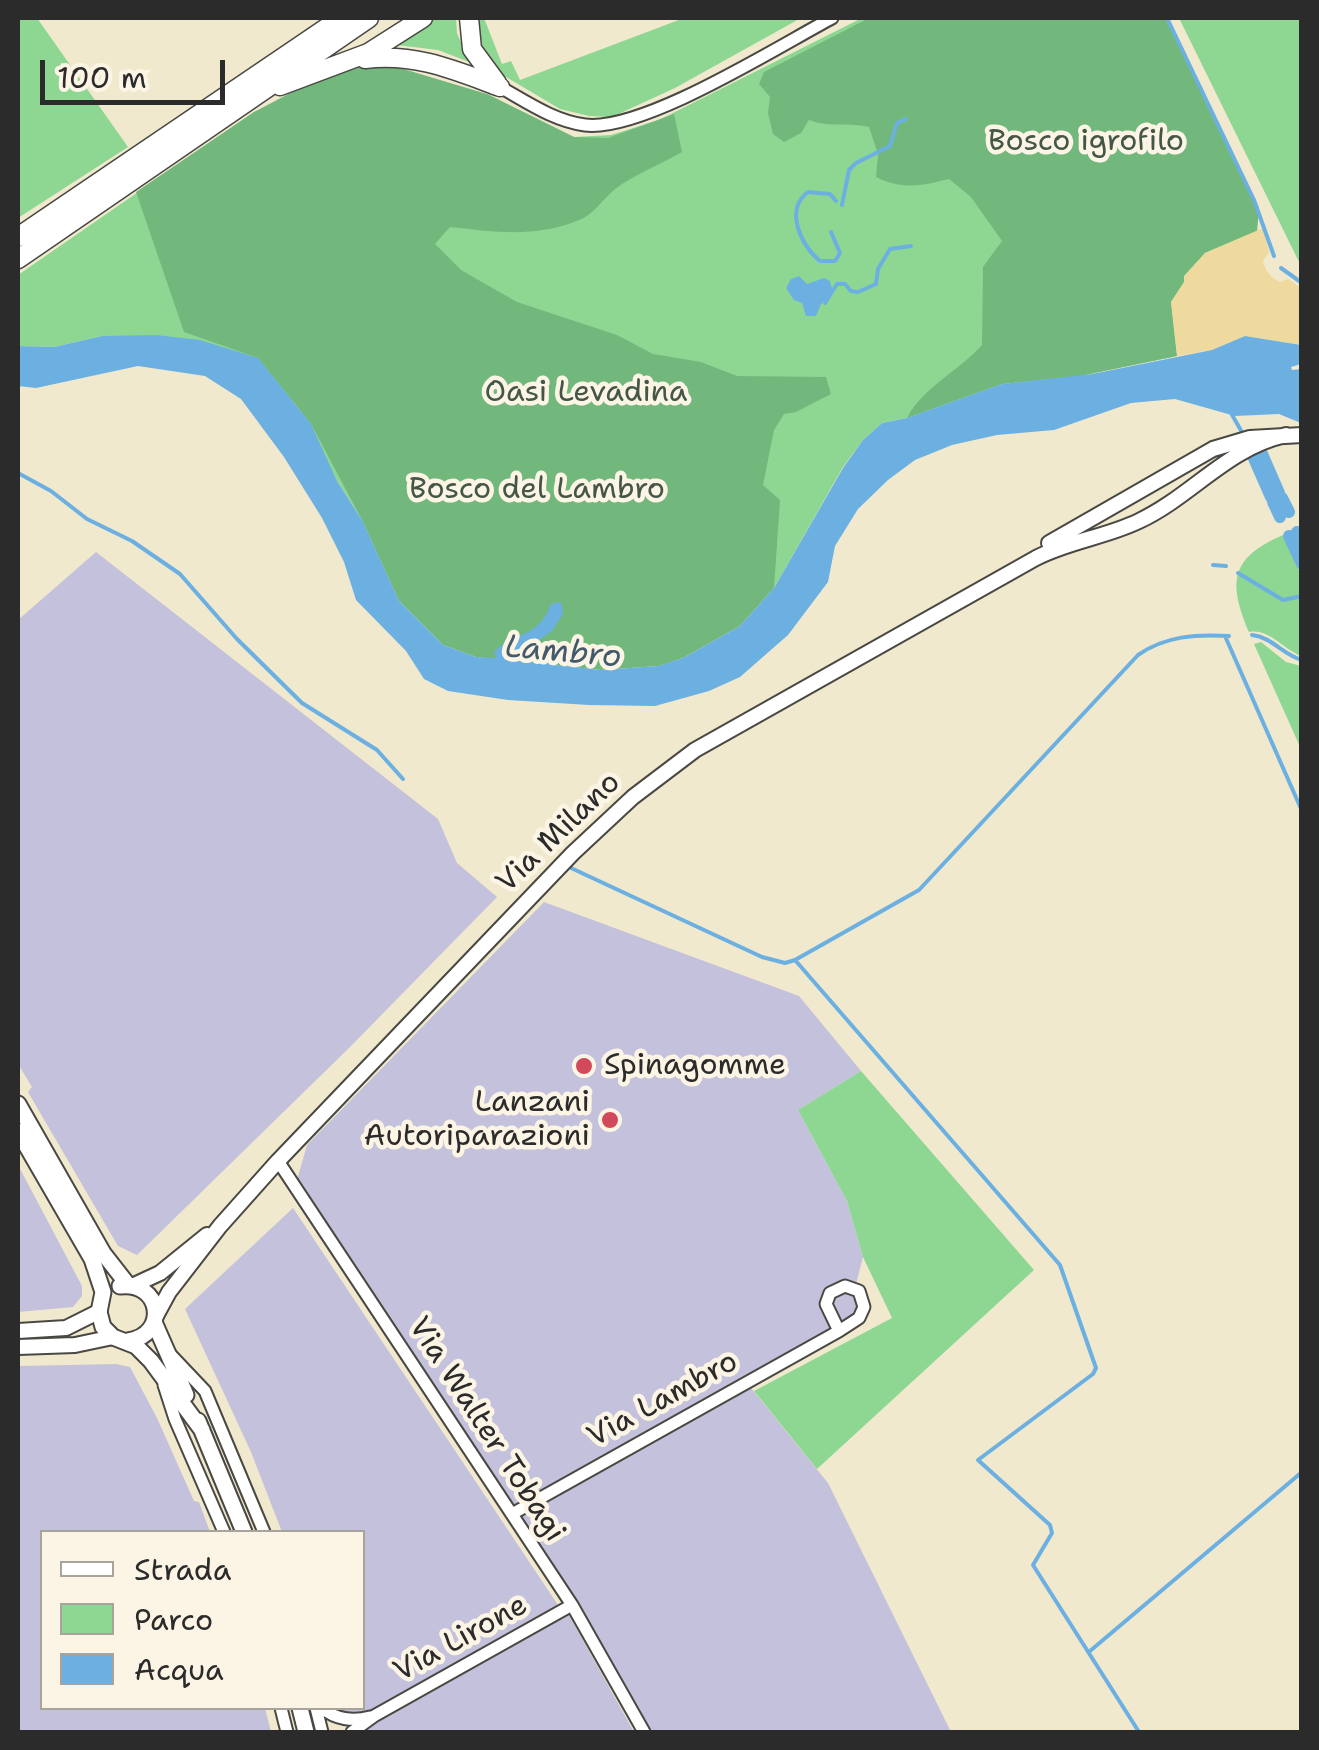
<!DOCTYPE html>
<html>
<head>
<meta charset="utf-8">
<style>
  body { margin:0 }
  #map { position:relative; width:1319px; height:1750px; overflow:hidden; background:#f0e9ce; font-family:"Shantell Sans",sans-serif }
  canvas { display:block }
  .frame { position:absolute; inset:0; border:20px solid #2b2b2b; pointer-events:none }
  .legend { position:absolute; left:40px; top:1530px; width:325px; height:180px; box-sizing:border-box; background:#fcf5e5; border:2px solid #a8a49b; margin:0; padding:12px 18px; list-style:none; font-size:30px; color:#2b2b2b }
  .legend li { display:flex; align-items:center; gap:20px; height:50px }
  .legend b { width:50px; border:2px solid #a8a49b }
  .scale { position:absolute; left:40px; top:60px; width:185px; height:45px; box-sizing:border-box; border:5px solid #2b2b2b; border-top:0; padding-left:12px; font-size:30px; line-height:35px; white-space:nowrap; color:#2b2b2b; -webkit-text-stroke:8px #fcf5e5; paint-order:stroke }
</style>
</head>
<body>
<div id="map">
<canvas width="1319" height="1750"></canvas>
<div class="frame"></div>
<ul class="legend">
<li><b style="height:12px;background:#fff"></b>Strada</li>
<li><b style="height:28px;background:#8ed793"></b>Parco</li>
<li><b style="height:28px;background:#6cb0e2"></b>Acqua</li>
</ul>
<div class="scale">100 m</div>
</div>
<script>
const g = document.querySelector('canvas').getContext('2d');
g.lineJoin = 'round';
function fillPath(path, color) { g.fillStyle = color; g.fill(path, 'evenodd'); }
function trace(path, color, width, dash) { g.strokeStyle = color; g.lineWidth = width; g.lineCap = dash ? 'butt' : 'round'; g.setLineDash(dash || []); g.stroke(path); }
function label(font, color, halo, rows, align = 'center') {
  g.font = font + ' "Shantell Sans",sans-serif'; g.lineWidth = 9; g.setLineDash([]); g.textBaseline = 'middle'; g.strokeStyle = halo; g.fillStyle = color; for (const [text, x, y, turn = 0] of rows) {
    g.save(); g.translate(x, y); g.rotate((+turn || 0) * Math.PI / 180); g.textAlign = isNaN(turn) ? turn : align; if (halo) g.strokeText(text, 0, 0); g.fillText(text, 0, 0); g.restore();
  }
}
const industrial = new Path2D(`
  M96 552 438 819 457 863 497 897 350 1047 137 1255 118 1246 28 1092 32 1087 18 1064V620Z
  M544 902 799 996 861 1071 798 1110 847 1201 863 1257 855 1288 862 1314 747 1383 828 1483 951 1732H644L592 1638 295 1187 307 1145Z
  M18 1165 82 1286V1296L73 1307 18 1312Z
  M293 1208 562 1611 569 1615 634 1732H349L338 1708H362V1532H282L251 1452 185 1309Z
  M116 1364 130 1367 157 1418 194 1501 199 1502 210 1532H42V1708H265L271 1732H18V1366Z`);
const green = new Path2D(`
  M18 18H37L128 147 18 218Z
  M429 18H456L457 33 469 62 438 50 388 44Z
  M475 18H484L502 64 511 61 520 80 684 18H801L675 88 612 117 589 116 560 109 496 71 480 50Z
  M862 18H1165L1259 208 1257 231 1205 253 1171 302 1177 356 1080 376 1002 384 907 418 882 423 863 440 843 467 774 588 399 601 362 520 337 481 295 401 102 336 54 347 18 346V275L254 112 487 94 574 137 611 135 659 120Z
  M1179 18H1301V266Z
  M1283 535 1301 575V656C1283 649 1269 628 1249 632 1228 582 1230 558 1283 535Z
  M1261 642 1286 662 1301 666V749L1254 644Z
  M861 1071 1034 1270 817 1469 754 1391 892 1318 863 1257 847 1201 798 1110Z`);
const forest = new Path2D(`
  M869 18H1165L1259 208 1257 231 1205 253 1184 276V282L1171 302 1177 356 1080 376 1002 384 907 418C923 387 959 371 982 345L983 267 1002 241 971 197 949 179C921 186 902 190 876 177L878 154 869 127C848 122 830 128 809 120L801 133 784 142 773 134 768 113 770 97 759 84 764 72Z
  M380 62 487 94 574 137 608 138 674 114 682 152C660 165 633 175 614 190 602 200 593 215 579 220 536 238 494 232 450 227L435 244 461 270 517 302 617 335 653 354 701 362 737 376 826 377 831 394 796 412 784 414 774 430 763 485 780 500 774 588 740 626 683 658 659 666 601 670 476 657 443 645 399 601 362 520 311 424 258 358 184 332 136 192 254 112 319 78Z`);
const sand = new Path2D(`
  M1263 228 1269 252 1263 261C1265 270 1271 278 1280 282L1288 279 1301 288V345L1245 336 1212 350 1177 356 1171 302 1184 282V276L1205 253Z`);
const water = new Path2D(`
  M799 276 807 284 824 278 830 281 833 292 821 304 816 316H806L802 303 794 300 786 288 791 279Z
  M156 335 200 340 258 358 311 424 337 481 362 520 399 601 443 645 476 657 496 658 494 652C513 631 538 640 551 604L561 602 563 614 552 631 510 660 601 670 658 666 683 658 740 626 774 588 843 468 863 440 882 423 907 418 1002 384 1092 374 1212 350 1245 336 1301 345V364L1291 367 1292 370 1301 369V423L1279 414 1235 416 1175 399 1131 403 1054 430 997 435 952 445 915 460 888 480 858 509 835 546 828 582 788 635 740 677 709 691 655 706 589 705 508 700 448 691 424 679 406 651 356 600 344 562 322 518 284 457 241 399 205 376 138 366 36 388 18 386V346L54 347 102 336Z`);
const stream = new Path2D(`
  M1167 18 1254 200 1274 256
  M842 205 849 170 856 163 890 146 897 123 906 119
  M831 232 840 253 835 261H820C801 246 784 210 808 192L830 194 836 201
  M1281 268 1302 283
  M825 303 837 284H845L851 291 858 292 876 284 878 269 890 249 911 246
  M1231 413 1243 434
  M18 473 51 491 87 519 132 541 180 574 237 639 302 703 377 750 403 779
  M1213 565 1226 566
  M1238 573 1283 600 1302 596
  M1252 635C1272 637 1283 655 1302 660
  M1225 636 1302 811
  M571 868 762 957 785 963 795 960 919 890 1138 655C1165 636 1196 634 1229 636
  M795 960 1060 1265 1096 1368 1093 1374 978 1460 1050 1525 1052 1533 1033 1565 1139 1732
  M1090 1651 1302 1472`);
const canal = new Path2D(`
  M1262 454 1279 493
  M1253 456 1271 497
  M1282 498 1289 512
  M1273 502 1280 517
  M1297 532 1302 541
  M1289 536 1302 564`);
const minor = new Path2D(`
  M500 87C527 102 554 121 585 125 643 132 777 47 832 18
  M278 1161 572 1605 644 1732
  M845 1286 859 1291 864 1307 859 1318 839 1331 826 1304 830 1293Z
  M169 1353 205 1391 264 1532
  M164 1385 175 1419 224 1532
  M512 1514 839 1331
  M281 1708 287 1732
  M316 1708 322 1732
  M322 1708C335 1719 353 1722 370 1717
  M352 1732 374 1716 572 1605`);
const tertiary = new Path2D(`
  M1049 543 1213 449 1250 438 1302 435
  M132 1286 160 1273 207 1235
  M156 1316 169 1292 220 1226 278 1161 573 853 633 797 695 750 1036 558C1069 541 1106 537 1139 521 1192 496 1227 448 1286 435
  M18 1331 66 1328 100 1311
  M18 1347 75 1345 113 1337`);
const secondary = new Path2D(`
  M18 1104 103 1253 128 1285
  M18 1131 92 1259 103 1292 99 1312 103 1327 113 1337 136 1346 151 1361 202 1430
  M120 1286C162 1281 169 1335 128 1341
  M154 1322 186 1395
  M198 1421 244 1532
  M300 1708 306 1732`);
const primary = new Path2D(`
  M469 18 472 49 497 83
  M365 59C416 53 454 70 500 87
  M280 86 368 53 423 18
  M18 237 341 18
  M18 259 369 18`);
const markers = [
  [584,1066,10,"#d1495b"],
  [610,1120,10,"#d1495b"]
];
const parkNames = [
  ["Bosco igrofilo",1086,142],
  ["Oasi Levadina",586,393],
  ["Bosco del Lambro",537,490]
];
const streetNames = [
  ["Via Milano",559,833,-44],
  ["Via Lambro",663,1400,-29],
  ["Via Walter Tobagi",486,1430,57],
  ["Via Lirone",461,1639,-29]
];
const poiNames = [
  ["Spinagomme",604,1066],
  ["Lanzani",590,1103,"right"],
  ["Autoriparazioni",590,1137,"right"]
];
const waterNames = [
  ["Lambro",563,653,5]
];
fillPath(industrial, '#c3c1db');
fillPath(green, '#8ed793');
fillPath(forest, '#72b87d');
fillPath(sand, '#eeda9e');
fillPath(water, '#6cb0e2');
trace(stream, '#6cb0e2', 4);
trace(canal, '#6cb0e2', 12);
trace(minor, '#494843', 15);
trace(tertiary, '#494843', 18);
trace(secondary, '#494843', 19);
trace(primary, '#494843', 21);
trace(minor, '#fff', 11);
trace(tertiary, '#fff', 14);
trace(secondary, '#fff', 15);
trace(primary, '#fff', 18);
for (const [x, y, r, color] of markers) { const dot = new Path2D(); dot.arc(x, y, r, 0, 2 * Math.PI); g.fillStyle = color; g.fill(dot); trace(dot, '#fcf5e5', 4); }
label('30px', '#445645', '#fcf5e5', parkNames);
label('30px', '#2b2b2b', '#fcf5e5', streetNames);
label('30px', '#2b2b2b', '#fcf5e5', poiNames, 'left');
label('italic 32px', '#425a6b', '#fcf5e5', waterNames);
</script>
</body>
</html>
